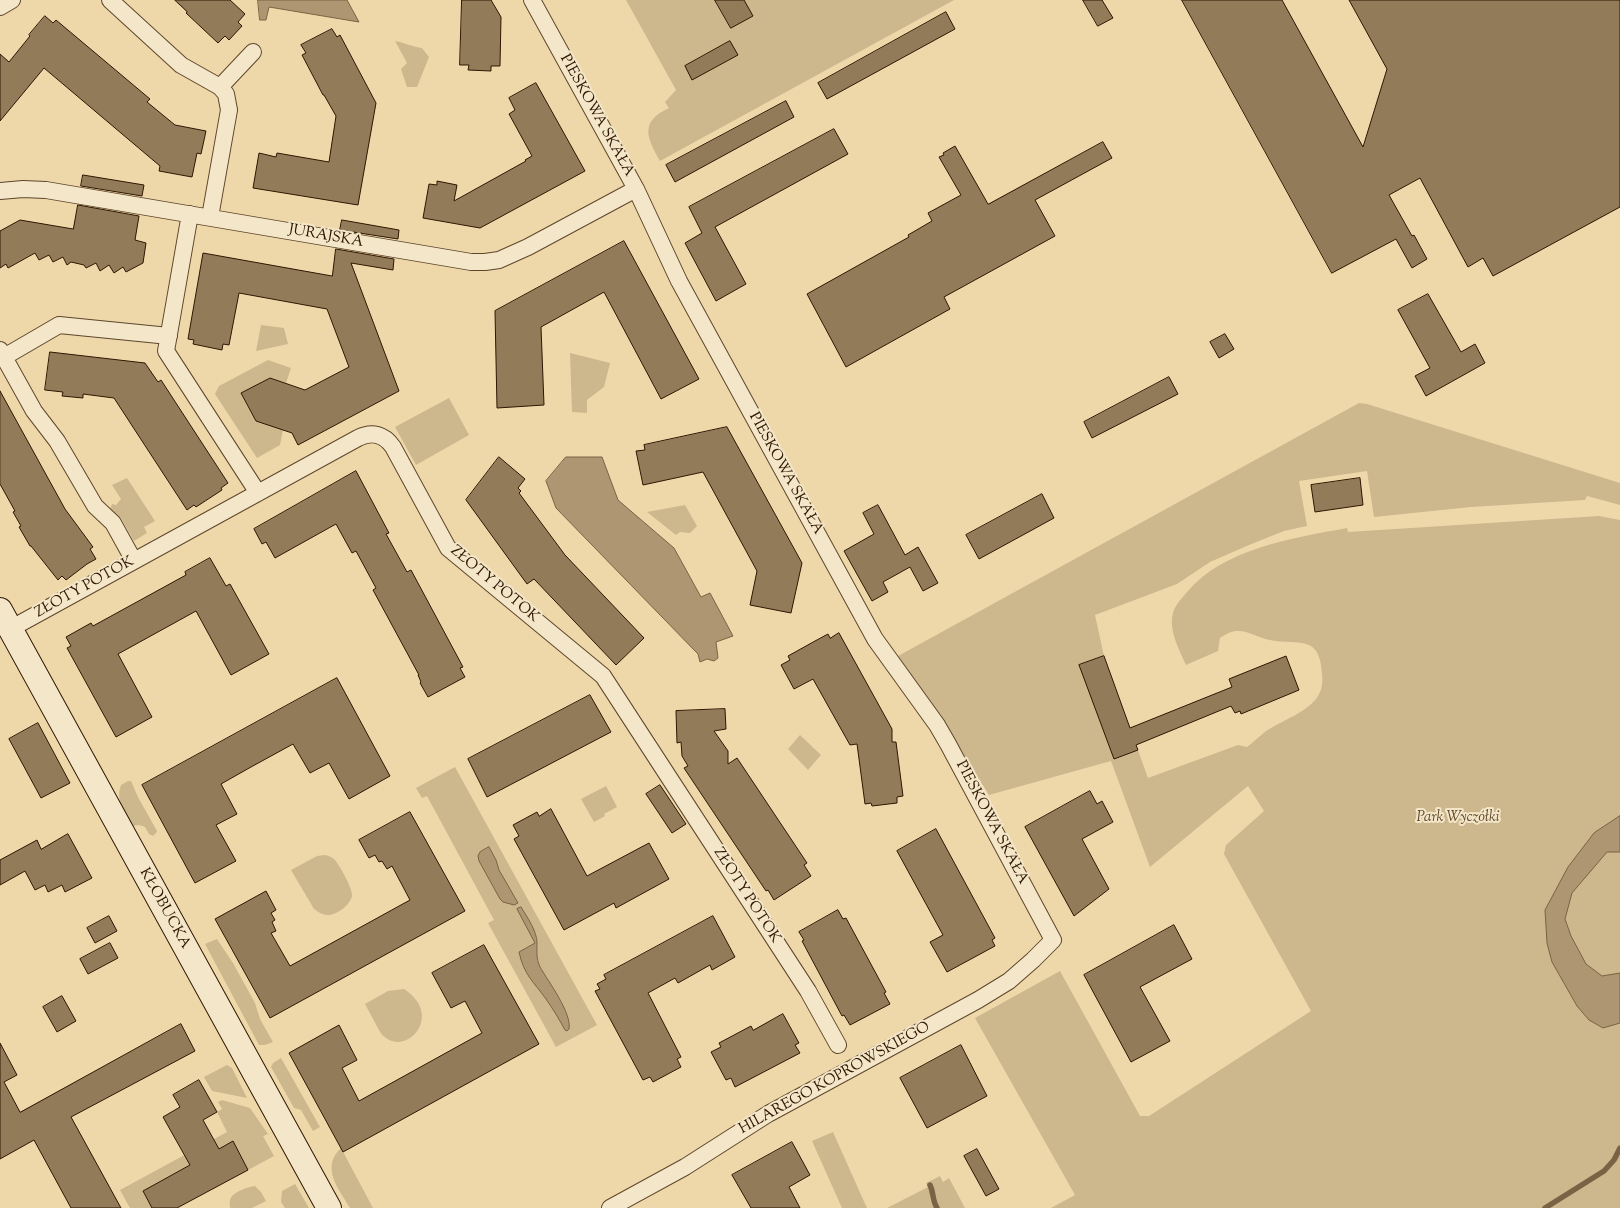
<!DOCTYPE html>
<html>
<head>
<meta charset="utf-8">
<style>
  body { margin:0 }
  canvas { display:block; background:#eed8aa }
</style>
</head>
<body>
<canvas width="1620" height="1208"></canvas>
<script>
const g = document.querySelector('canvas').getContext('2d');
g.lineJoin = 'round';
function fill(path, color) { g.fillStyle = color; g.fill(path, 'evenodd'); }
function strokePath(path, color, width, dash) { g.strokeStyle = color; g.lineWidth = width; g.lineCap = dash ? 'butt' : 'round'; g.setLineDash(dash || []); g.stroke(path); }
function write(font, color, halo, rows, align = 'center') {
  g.font = font + ' "Sorts Mill Goudy",serif'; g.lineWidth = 4; g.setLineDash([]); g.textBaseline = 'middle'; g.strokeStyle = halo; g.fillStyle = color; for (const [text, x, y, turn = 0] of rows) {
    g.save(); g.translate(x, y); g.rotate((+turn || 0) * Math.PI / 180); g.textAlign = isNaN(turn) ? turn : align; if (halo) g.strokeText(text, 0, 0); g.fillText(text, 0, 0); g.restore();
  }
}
const green = new Path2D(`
  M 626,0 L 954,0 L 660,161 C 647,138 639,122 669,108 L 665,102 L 676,90 Z
  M 395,41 C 405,43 413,47 422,48 L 429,57 L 417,87 L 407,87 L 401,69 L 407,63 Z
  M 261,325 L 284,328 L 288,344 L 256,351 Z
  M 570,353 L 610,363 L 604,387 L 587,400 L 587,413 L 572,412 Z
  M 268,360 L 291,368 L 286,383 L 270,378 L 241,393 L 256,421 L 283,430 L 280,445 L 257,458 L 215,394 L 219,386 Z
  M 449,398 L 469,435 L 416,465 L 395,427 Z
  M 1359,403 L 1367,404 L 1620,483 L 1620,505 L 1587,496 L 1585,500 L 1471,507 L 1374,517 L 1367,471 L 1299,481 L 1307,526 L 1284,531 L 1249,545 L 1210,562 L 1177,584 L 1095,615 L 1104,656 L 1148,778 L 1238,745 L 1247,747 C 1255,741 1262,733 1271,728 C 1286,719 1304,713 1316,699 C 1322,691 1323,683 1322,674 C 1320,633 1298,646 1270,640 C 1250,636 1241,623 1220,638 L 1218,651 L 1186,665 C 1179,649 1167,628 1174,610 C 1177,603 1183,597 1187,592 C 1224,548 1294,538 1347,528 L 1348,532 L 1599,516 L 1620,520 L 1620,1208 L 1051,1208 L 1075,1195 L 975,1018 L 1060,971 L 1140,1116 L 1149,1116 L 1311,1011 L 1224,854 L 1226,845 L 1264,811 L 1248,786 L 1150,867 L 1111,761 L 989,795 L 933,705 L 900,661 L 898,656 Z
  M 127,478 L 155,521 L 144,527 L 147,533 L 134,541 L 121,518 L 110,510 L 112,504 L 116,505 L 121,499 L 112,485 Z
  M 685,505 L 697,526 L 690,533 L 680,532 L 676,535 L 647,512 Z
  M 800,735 L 821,755 L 808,770 L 788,749 Z
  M 455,767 L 597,1025 L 556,1047 L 488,923 L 494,920 L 427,796 L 422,798 L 416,788 Z
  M 128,781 L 131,781 L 138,797 L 157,831 L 156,833 L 153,836 L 149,834 L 145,827 L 139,825 L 133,826 C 125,813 115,801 121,785 Z
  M 606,786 L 617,807 L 604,814 L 605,816 L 594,822 L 581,799 Z
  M 325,855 C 329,856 332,857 335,860 C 340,866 353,889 352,896 C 350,905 337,915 328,915 C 323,915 318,912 314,909 L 291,870 L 317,856 Z
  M 217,939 L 233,963 L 255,1003 L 260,1019 L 273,1042 L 265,1045 L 259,1045 L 205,944 Z
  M 404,989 C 447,1017 402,1062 380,1032 L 365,1004 L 388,991 Z
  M 281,1058 L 320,1127 L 313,1131 L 301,1110 L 294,1108 L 271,1067 L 273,1063 Z
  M 227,1065 L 232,1068 L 247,1098 L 212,1091 L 204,1077 Z
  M 222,1100 L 250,1108 L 268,1134 L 263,1136 L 274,1156 L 248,1170 L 232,1142 L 143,1191 L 152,1208 L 130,1208 L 120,1190 L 227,1132 L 217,1112 L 222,1109 L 218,1102 Z
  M 833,1132 L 866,1206 L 867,1208 L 842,1208 L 812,1141 Z
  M 341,1148 L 373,1208 L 350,1208 C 339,1189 320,1168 341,1148 Z
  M 940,1176 L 943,1182 L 949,1178 L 965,1208 L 887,1208 L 928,1187 L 926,1183 Z
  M 295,1184 L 309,1208 L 285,1208 L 281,1202 L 282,1191 Z
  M 255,1186 L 261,1192 L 266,1201 L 252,1208 L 230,1208 C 230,1205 229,1202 230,1200 C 232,1192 248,1187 255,1186 Z`);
const water = new Path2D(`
  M 258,0 L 347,0 L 359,22 L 269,7 L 266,20 L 260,20 Z
  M 566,457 L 602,457 L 618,500 L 674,548 L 701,597 L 710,593 L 733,636 L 716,642 L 718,658 L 714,661 L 707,659 L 700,662 L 698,654 L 556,508 L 546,481 Z
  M 1620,816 L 1620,852 L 1607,852 L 1572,893 L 1565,919 L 1571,936 L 1586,964 L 1602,976 L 1620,973 L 1620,1023 L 1603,1028 L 1589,1020 L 1577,1006 L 1552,962 L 1547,943 L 1545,910 L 1568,867 L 1594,833 Z
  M 489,847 L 496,860 L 499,870 L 518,903 L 514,905 L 503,902 L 500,899 L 479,861 L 478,856 L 480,852 Z
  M 521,907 C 527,917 537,931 537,943 C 537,952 536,958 540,967 C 548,981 572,1013 569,1029 L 567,1031 L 565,1030 C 559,1019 553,1009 546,999 C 533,981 524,975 519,952 L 535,943 L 517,909 Z`);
const stream = new Path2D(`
  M 930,1185 C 934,1193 932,1200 937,1208
  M 1545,1208 L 1604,1171 L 1614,1160 L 1620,1148`);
const building = new Path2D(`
  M 175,0 L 230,0 L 245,14 L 238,22 L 242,26 L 229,40 L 225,36 L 218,43 L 186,13 L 187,12 Z
  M 462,0 L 491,0 L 501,17 L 500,66 L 491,66 L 491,71 L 468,70 L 469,65 L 460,65 Z
  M 715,0 L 744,0 L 753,16 L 731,28 Z
  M 1083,0 L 1102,0 L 1113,18 L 1098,26 Z
  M 1182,0 L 1282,0 L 1363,147 L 1387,69 L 1349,0 L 1620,0 L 1620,207 L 1493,276 L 1483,258 L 1468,267 L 1420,178 L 1389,195 L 1412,236 L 1414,235 L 1427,259 L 1412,268 L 1396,239 L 1332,273 Z
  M 946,12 L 955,29 L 827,99 L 818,83 Z
  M 45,16 L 53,23 L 56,20 L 150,99 L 147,102 L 175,125 L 206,131 L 201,154 L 197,153 L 192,177 L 159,171 L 160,166 L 44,68 L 0,121 L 0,54 L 9,62 L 30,36 L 29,35 Z
  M 332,29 L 337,37 L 340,35 L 376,103 L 358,205 L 253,188 L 259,153 L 276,157 L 277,153 L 329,162 L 336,116 L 324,95 L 323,95 L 302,55 L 306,53 L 301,45 Z
  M 730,41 L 738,55 L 692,80 L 685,66 Z
  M 536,83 L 585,171 L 480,228 L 423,218 L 429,184 L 437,185 L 437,181 L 457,185 L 454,201 L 526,161 L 525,160 L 532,156 L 509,114 L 515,110 L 509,98 Z
  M 786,101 L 794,117 L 675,182 L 666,165 Z
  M 834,129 L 848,154 L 715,227 L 746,284 L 716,301 L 685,243 L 702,233 L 689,207 Z
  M 1103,142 L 1112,158 L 1035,200 L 1055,236 L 944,297 L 950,309 L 846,367 L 807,294 L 909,237 L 908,235 L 932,221 L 928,213 L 961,195 L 939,157 L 944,155 L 943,153 L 955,146 L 988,204 Z
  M 83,175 L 144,185 L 142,196 L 81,186 Z
  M 78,205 L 139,216 L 135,240 L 146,243 L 143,263 L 126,272 L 123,267 L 114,273 L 109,265 L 100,271 L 96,263 L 86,268 L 84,265 L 71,262 L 67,265 L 63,257 L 53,262 L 49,255 L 39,260 L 35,253 L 8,268 L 6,264 L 0,268 L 0,231 L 20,220 L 73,229 Z
  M 342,220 L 399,230 L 398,239 L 340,230 Z
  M 624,241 L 699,379 L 661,399 L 604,292 L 541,327 L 544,405 L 497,408 L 495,311 Z
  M 336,249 L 394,259 L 393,270 L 351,263 L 399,391 L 298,445 L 292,433 L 256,421 L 241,393 L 270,378 L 305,390 L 349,367 L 327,309 L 239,293 L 229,345 L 223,344 L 222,350 L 193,344 L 194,340 L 188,339 L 203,253 L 332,276 Z
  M 1428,294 L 1461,352 L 1475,344 L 1485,363 L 1426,396 L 1415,376 L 1430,368 L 1398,310 Z
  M 1225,334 L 1234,349 L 1219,358 L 1210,342 Z
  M 50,352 L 145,363 L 158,382 L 161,380 L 228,483 L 221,488 L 222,490 L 196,507 L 194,505 L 187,510 L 114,398 L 83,394 L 83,398 L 62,396 L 63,392 L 45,390 Z
  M 1169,377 L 1178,394 L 1092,438 L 1084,422 Z
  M 0,391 L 65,509 L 93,547 L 90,549 L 96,559 L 87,564 L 66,580 L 62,576 L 58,580 L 31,546 L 30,546 L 19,527 L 21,526 L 13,512 L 15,511 L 0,484 Z
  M 727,427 L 802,563 L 791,613 L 750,605 L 757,571 L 703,472 L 643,485 L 636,451 L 645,450 L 644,445 Z
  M 499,457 L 525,479 L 518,488 L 521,491 L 519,493 L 565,555 L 644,638 L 616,665 L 534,579 L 527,584 L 466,500 Z
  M 356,471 L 389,533 L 386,534 L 407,572 L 411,570 L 463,667 L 460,668 L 465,677 L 428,697 L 420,683 L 421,682 L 418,675 L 419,675 L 373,590 L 376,588 L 356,551 L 352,553 L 336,524 L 275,558 L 266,542 L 262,544 L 254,529 Z
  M 1360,478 L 1363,505 L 1315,512 L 1311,485 Z
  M 1042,494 L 1054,518 L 979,559 L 966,535 Z
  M 878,505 L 905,555 L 918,547 L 938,583 L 923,591 L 910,567 L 883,582 L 888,592 L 872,601 L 844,551 L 874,534 L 863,513 Z
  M 210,558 L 226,586 L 230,584 L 269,654 L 231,675 L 196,611 L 118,654 L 152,717 L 116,737 L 67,648 L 71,646 L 66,637 L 91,623 L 93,626 L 186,575 L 185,572 Z
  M 839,633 L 892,729 L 892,742 L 896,742 L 903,796 L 897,797 L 897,803 L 872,806 L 871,803 L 865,804 L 857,744 L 850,745 L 813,679 L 794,689 L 781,665 L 790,660 L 788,656 L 815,641 L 828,634 L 830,638 Z
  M 1104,656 L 1130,728 L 1232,687 L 1229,679 L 1286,656 L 1299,690 L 1241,714 L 1240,711 L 1235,713 L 1231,706 L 1136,745 L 1138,750 L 1114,759 L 1079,665 Z
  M 337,678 L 390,776 L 349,799 L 329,763 L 310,773 L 293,744 L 251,767 L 221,784 L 237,814 L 216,825 L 236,861 L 195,883 L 142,785 Z
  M 590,695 L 611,732 L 487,797 L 468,759 Z
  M 725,709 L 726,729 L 714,731 L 728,751 L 728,764 L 737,758 L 807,863 L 804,865 L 811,876 L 774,900 L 768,890 L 766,891 L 684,768 L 688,766 L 682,756 L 681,742 L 677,743 L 676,711 Z
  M 38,723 L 70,783 L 41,798 L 9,739 Z
  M 660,785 L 686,824 L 672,833 L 646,794 Z
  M 1090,791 L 1097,804 L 1102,801 L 1113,822 L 1082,839 L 1109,889 L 1074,916 L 1025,827 Z
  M 551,809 L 587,876 L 649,843 L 669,879 L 616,908 L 614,903 L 564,930 L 514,839 L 519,836 L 513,825 L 537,812 L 539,816 Z
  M 410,812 L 465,911 L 270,1018 L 215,919 L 266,891 L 276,910 L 271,913 L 275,920 L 272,922 L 276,931 L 271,933 L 290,966 L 410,900 L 392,866 L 387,869 L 382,861 L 379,862 L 375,855 L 369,858 L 359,840 Z
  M 936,829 L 995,938 L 992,940 L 995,946 L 947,972 L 930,942 L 943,935 L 897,851 Z
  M 68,834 L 92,878 L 65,892 L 62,885 L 48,892 L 45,885 L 35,890 L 25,871 L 0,885 L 0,860 L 37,840 L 41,849 Z
  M 838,910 L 843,919 L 846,918 L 886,992 L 884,993 L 890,1004 L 850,1025 L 844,1015 L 842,1016 L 802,941 L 804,940 L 799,932 Z
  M 109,916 L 117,931 L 95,943 L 87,928 Z
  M 713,916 L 735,957 L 712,970 L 710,965 L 678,983 L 675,978 L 648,993 L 681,1057 L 677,1059 L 681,1067 L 653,1082 L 650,1077 L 643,1080 L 595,991 L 600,989 L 597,984 L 606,979 L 604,975 Z
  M 1174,925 L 1192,959 L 1140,987 L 1170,1041 L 1131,1062 L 1084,975 Z
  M 110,943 L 118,958 L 88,974 L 80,959 Z
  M 484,945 L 539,1044 L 343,1152 L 289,1053 L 339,1025 L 357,1060 L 342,1068 L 359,1101 L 482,1033 L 465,1001 L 451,1008 L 432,973 Z
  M 62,996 L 76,1021 L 57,1032 L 43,1007 Z
  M 783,1014 L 799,1043 L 795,1045 L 800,1053 L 735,1087 L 731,1078 L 726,1080 L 711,1052 L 721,1047 L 719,1043 L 751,1026 L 753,1030 Z
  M 181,1024 L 195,1051 L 71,1117 L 121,1208 L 71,1208 L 34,1140 L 0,1159 L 0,1043 L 17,1075 L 4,1082 L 20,1112 Z
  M 961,1045 L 987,1096 L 927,1128 L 900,1078 Z
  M 199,1080 L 217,1112 L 203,1120 L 219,1149 L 233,1141 L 248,1170 L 177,1208 L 152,1208 L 143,1191 L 190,1165 L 163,1117 L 180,1107 L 173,1095 Z
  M 792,1142 L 810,1175 L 789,1187 L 800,1208 L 751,1208 L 732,1175 Z
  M 977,1149 L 999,1189 L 986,1196 L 964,1156 Z`);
const street = new Path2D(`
  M 110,0 L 181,65 L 220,87 L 226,94 L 229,110 L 210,217
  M 532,0 L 636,189 L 679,281 L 875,639 L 937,725 L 948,744 L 1053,940 L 1033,960 L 1009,981 L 978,1000 L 768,1114 L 685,1167 L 610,1208
  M 0,7 L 12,0
  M 220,87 L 253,52
  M 0,191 L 23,189 L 46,190 L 471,262 L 485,262 L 499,260 L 528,247 L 636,189
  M 190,214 L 166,351 L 258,493
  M 0,350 L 34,411 L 57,441 L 95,506 L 113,523 L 134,561
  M 4,357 L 59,325 L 169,336
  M 10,629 L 358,438 C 372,431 384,434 393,447 L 448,548 L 603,676 L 808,991 L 838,1045`);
const secondary = new Path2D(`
  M 0,610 L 329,1208`);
const streetNames = [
  ["PIESKOWA SKAŁA",596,116,61],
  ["JURAJSKA",326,237,10],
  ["PIESKOWA SKAŁA",785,474,61],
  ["ZŁOTY POTOK",494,585,40],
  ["ZŁOTY POTOK",85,588,-29],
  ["PIESKOWA SKAŁA",991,823,62],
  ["ZŁOTY POTOK",746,896,57],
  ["KŁOBUCKA",164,909,61],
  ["HILAREGO KOPROWSKIEGO",835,1079,-29]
];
const parkNames = [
  ["Park Wyczółki",1458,818]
];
fill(green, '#cdb78d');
fill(water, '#ad9671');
strokePath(water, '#7a6344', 1);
strokePath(stream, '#7a6344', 5.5);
fill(building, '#927b59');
strokePath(building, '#2e1601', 1);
strokePath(street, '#5e462b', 18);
strokePath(secondary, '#2e1601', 26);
strokePath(street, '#f4e6c8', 16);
strokePath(secondary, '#f4e6c8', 24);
write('15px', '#2e1601', '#f4e6c8', streetNames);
write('italic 15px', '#5e462b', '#f4e6c8', parkNames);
</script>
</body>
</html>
